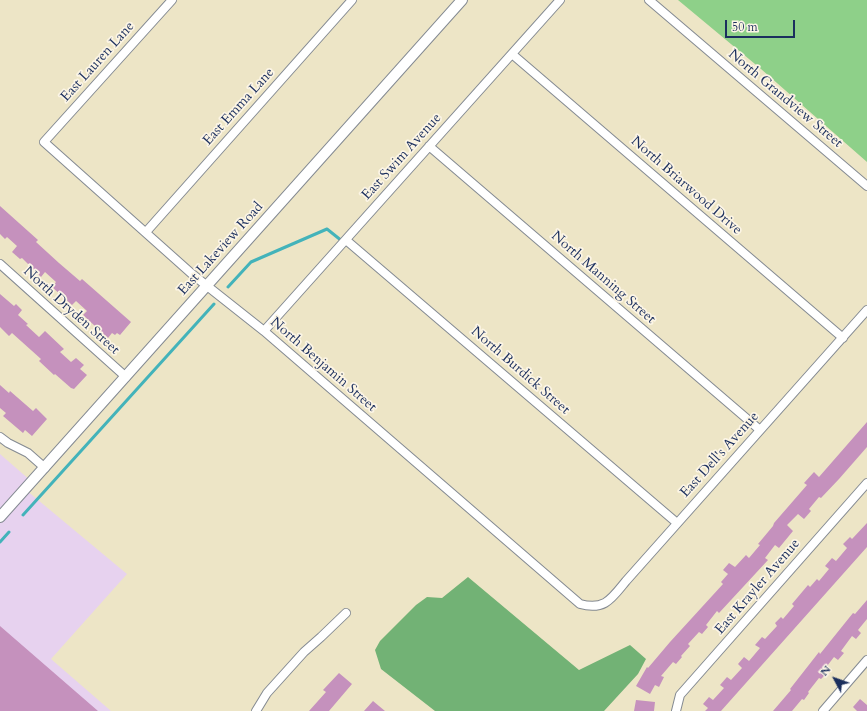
<!DOCTYPE html>
<html>
<head>
<meta charset="utf-8">
<style>
  body { margin:0 }
  #map { position:relative; width:867px; height:711px; overflow:hidden; background:#ede5c6; font-family:Cardo,serif }
  canvas { display:block }
  .north { position:absolute; left:815px; top:659px; width:40px; height:40px; -webkit-text-stroke:3px #fcf5e5; paint-order:stroke; rotate:311deg; font-size:11px; font-weight:700; line-height:16px; text-align:center; color:#1b2f5e }
  .north::after { content:''; display:block; margin:auto; width:14px; height:18px; background:#1b2f5e; clip-path:polygon(50% 0,100% 100%,50% 72%,0 100%) }
  .scale { position:absolute; left:725px; top:20px; width:70px; height:18px; box-sizing:border-box; border:2px solid #1b2f5e; border-top:0; padding-left:5px; font-size:12px; line-height:14px; white-space:nowrap; color:#1b2f5e; -webkit-text-stroke:3px #fcf5e5; paint-order:stroke }
</style>
</head>
<body>
<div id="map">
<canvas width="867" height="711"></canvas>
<div class="north">N</div>
<div class="scale">50 m</div>
</div>
<script>
const g = document.querySelector('canvas').getContext('2d');
g.lineJoin = 'round';
function fill(path, color) { g.fillStyle = color; g.fill(path, 'evenodd'); }
function strokePath(path, color, width, dash) { g.strokeStyle = color; g.lineWidth = width; g.lineCap = dash ? 'butt' : 'round'; g.setLineDash(dash || []); g.stroke(path); }
function write(font, color, halo, rows, align = 'center') {
  g.font = font + ' Cardo,serif'; g.lineWidth = 3.5; g.setLineDash([]); g.textBaseline = 'middle'; g.strokeStyle = halo; g.fillStyle = color; for (const [text, x, y, turn = 0] of rows) {
    g.save(); g.translate(x, y); g.rotate((+turn || 0) * Math.PI / 180); g.textAlign = isNaN(turn) ? turn : align; if (halo) g.strokeText(text, 0, 0); g.fillText(text, 0, 0); g.restore();
  }
}
const built = new Path2D(`
  M 0,454 L 31,481 L 0,513 Z
  M 26,490 L 127,574 L 51,659 L 111,711 L 0,711 L 0,520 Z`);
const green = new Path2D(`
  M 678,0 L 867,0 L 867,162 L 761,69 Z`);
const forest = new Path2D(`
  M 468,577 L 579,670 L 630,645 L 646,659 L 638,674 L 604,711 L 435,711 L 381,669 L 375,650 L 380,641 L 416,605 L 427,597 L 442,598 Z`);
const stream = new Path2D(`
  M 228,287 L 251,262 L 327,229 L 342,241
  M 23,515 L 214,304
  M 0,542 L 9,532`);
const building = new Path2D(`
  M 0,206 L 38,240 L 36,242 L 59,263 L 80,281 L 82,279 L 131,322 L 120,335 L 117,333 L 115,335 L 112,333 L 108,338 L 83,315 L 87,311 L 76,301 L 72,305 L 52,287 L 56,282 L 45,272 L 41,277 L 22,258 L 20,259 L 12,252 L 17,246 L 7,237 L 5,239 L 0,234 Z
  M 0,294 L 14,306 L 16,304 L 22,310 L 18,315 L 28,324 L 26,325 L 39,337 L 45,331 L 64,349 L 60,352 L 71,362 L 76,358 L 84,365 L 80,369 L 87,375 L 74,389 L 71,388 L 55,374 L 54,375 L 39,361 L 41,359 L 12,333 L 9,336 L 0,327 Z
  M 0,385 L 9,393 L 10,391 L 33,411 L 36,408 L 47,419 L 32,436 L 25,430 L 23,433 L 3,416 L 6,413 L 0,408 Z
  M 867,422 L 867,447 L 839,479 L 821,498 L 819,497 L 809,509 L 811,511 L 804,519 L 798,514 L 787,525 L 793,531 L 779,548 L 775,545 L 765,558 L 768,560 L 719,613 L 717,611 L 706,625 L 708,627 L 702,634 L 699,632 L 688,644 L 690,646 L 681,656 L 682,657 L 676,664 L 673,662 L 661,676 L 664,677 L 659,687 L 655,685 L 650,694 L 636,686 L 647,667 L 648,668 L 670,642 L 723,584 L 721,582 L 728,574 L 723,570 L 729,563 L 735,567 L 746,555 L 749,558 L 760,545 L 758,544 L 773,526 L 774,523 L 807,485 L 804,483 L 814,472 L 819,477 Z
  M 867,523 L 867,547 L 721,711 L 705,711 L 708,708 L 703,704 L 709,697 L 713,700 L 724,688 L 720,685 L 727,677 L 731,680 L 742,668 L 738,664 L 744,657 L 749,661 L 760,648 L 755,645 L 762,637 L 765,639 L 777,626 L 775,623 L 781,617 L 783,619 L 794,606 L 792,604 L 808,585 L 810,587 L 817,579 L 819,581 L 829,569 L 825,566 L 832,558 L 836,561 L 847,548 L 843,544 L 850,537 L 852,539 Z
  M 867,600 L 867,619 L 858,630 L 861,633 L 856,639 L 852,636 L 841,651 L 844,653 L 838,660 L 834,657 L 824,670 L 827,673 L 821,679 L 819,678 L 808,692 L 809,693 L 804,700 L 802,699 L 792,711 L 773,711 L 791,690 L 790,689 L 819,652 L 820,654 L 853,613 L 855,614 Z
  M 0,626 L 98,711 L 0,711 Z
  M 339,673 L 352,684 L 329,711 L 309,711 L 326,692 L 323,690 Z
  M 860,699 L 867,705 L 867,711 L 857,711 L 853,707 Z
  M 636,700 L 655,702 L 654,711 L 634,711 Z
  M 373,701 L 385,711 L 364,711 Z`);
const minor = new Path2D(`
  M 172,0 L 44,142 L 192,274 L 264,331 L 580,604 C 605,611 612,598 626,581 L 867,310
  M 649,0 L 867,186
  M 512,54 L 843,338
  M 429,146 L 760,430
  M 146,232 L 352,0
  M 346,240 L 677,523
  M 0,264 L 126,377
  M 264,331 L 560,0
  M 0,437 L 8,443 L 28,453 L 45,468
  M 256,711 L 267,693 L 304,652 L 321,637 L 346,613
  M 676,711 L 680,695 L 867,483
  M 823,711 L 867,660`);
const tertiary = new Path2D(`
  M 0,517 L 462,0`);
const streetNames = [
  ["East Lauren Lane",98,62,-48],
  ["North Grandview Street",785,99,40],
  ["East Emma Lane",239,107,-48],
  ["East Swim Avenue",402,157,-48],
  ["North Briarwood Drive",686,186,41],
  ["East Lakeview Road",221,249,-48],
  ["North Manning Street",603,278,41],
  ["North Dryden Street",71,311,42],
  ["North Benjamin Street",323,365,41],
  ["North Burdick Street",520,371,41],
  ["East Dell's Avenue",720,455,-48],
  ["East Krayler Avenue",758,587,-49]
];
fill(built, '#e7d2ef');
fill(green, '#8ed089');
fill(forest, '#72b275');
strokePath(stream, '#43b3ba', 3);
fill(building, '#c591bd');
strokePath(minor, '#848a92', 10);
strokePath(tertiary, '#848a92', 12);
strokePath(minor, '#fff', 8);
strokePath(tertiary, '#fff', 10);
write('14px', '#1b2f5e', '#fcf5e5', streetNames);
</script>
</body>
</html>
